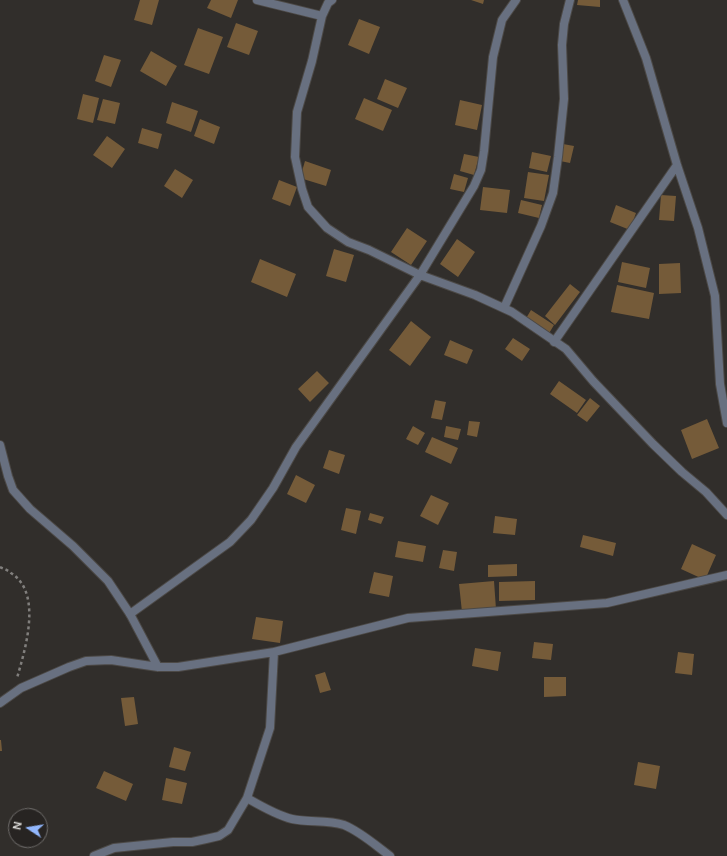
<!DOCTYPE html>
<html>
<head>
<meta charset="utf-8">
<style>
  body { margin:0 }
  #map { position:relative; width:727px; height:856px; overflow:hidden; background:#312e2b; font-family:"DM Sans",sans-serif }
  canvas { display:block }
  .north { position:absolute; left:8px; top:808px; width:40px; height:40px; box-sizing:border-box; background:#272422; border:1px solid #6e6c6a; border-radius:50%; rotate:282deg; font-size:11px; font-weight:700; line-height:16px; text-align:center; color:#d8d7d5 }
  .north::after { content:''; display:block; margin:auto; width:14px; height:18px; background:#92b7fd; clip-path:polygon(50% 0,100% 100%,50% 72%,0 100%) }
</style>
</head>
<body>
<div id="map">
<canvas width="727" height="856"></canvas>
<div class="north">N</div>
</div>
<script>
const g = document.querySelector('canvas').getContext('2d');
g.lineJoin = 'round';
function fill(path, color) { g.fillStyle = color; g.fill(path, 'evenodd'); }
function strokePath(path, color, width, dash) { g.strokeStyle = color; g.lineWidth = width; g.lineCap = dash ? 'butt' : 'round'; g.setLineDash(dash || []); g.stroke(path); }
const building = new Path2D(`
  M 140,0 L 159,0 L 152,25 L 134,20 Z
  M 211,0 L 238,0 L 231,18 L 207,8 Z
  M 471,0 L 484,0 L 483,4 Z
  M 578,0 L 600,0 L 600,7 L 577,5 Z
  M 359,19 L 380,27 L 369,54 L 348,45 Z
  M 236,23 L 258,31 L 249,55 L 227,47 Z
  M 198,28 L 223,37 L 209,74 L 184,65 Z
  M 151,51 L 177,66 L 166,86 L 140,71 Z
  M 104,55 L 121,60 L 111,87 L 95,81 Z
  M 385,79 L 407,88 L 398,108 L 377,99 Z
  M 83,94 L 99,98 L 93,123 L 77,119 Z
  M 364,98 L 392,110 L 383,131 L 355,119 Z
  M 103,99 L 120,103 L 115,124 L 97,120 Z
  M 460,100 L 482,105 L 477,130 L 455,125 Z
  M 172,102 L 198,111 L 191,132 L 166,123 Z
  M 200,119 L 220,127 L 214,144 L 194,136 Z
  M 142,128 L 162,134 L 158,149 L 138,143 Z
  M 107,136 L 125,149 L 112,168 L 93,155 Z
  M 563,144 L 574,146 L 570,163 L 560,161 Z
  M 532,152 L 551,156 L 547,172 L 529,168 Z
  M 464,154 L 479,157 L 474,175 L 460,171 Z
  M 305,161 L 331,170 L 326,186 L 300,178 Z
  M 175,169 L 193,180 L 182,198 L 164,186 Z
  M 528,172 L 549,175 L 544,201 L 524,198 Z
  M 454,174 L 468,178 L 464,192 L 450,189 Z
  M 279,180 L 297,187 L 290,206 L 272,199 Z
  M 483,187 L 510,190 L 507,213 L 480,210 Z
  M 661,195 L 676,196 L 674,221 L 659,220 Z
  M 521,200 L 542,205 L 539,218 L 518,213 Z
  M 616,205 L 636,213 L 630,230 L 610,222 Z
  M 407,228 L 427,241 L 411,265 L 391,252 Z
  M 457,239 L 475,252 L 458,277 L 440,264 Z
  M 334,249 L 354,255 L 346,282 L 326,276 Z
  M 260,259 L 296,274 L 287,297 L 251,282 Z
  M 622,262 L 650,268 L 646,288 L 618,282 Z
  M 680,263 L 681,293 L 659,294 L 659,264 Z
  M 570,284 L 580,292 L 555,325 L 545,316 Z
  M 617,285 L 654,293 L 649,319 L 611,312 Z
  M 531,310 L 554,325 L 548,335 L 525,320 Z
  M 411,321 L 431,337 L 410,366 L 389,350 Z
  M 513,338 L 530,349 L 522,361 L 505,349 Z
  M 450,340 L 473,350 L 467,364 L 444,355 Z
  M 317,371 L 329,383 L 310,402 L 298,389 Z
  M 559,381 L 586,400 L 577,413 L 550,394 Z
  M 590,398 L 600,406 L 587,422 L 577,415 Z
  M 435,400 L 446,402 L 442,420 L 431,418 Z
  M 707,419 L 719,448 L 692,459 L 681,430 Z
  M 469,421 L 480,422 L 477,437 L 467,435 Z
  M 413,426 L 425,433 L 418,445 L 406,439 Z
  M 446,426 L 461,429 L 458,440 L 444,437 Z
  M 432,437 L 458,448 L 451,464 L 425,452 Z
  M 329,450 L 345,455 L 339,474 L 323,468 Z
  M 296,475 L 315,485 L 306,503 L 287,494 Z
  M 431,495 L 449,503 L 438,525 L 420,516 Z
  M 346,508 L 361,511 L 356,534 L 341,530 Z
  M 370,513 L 384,517 L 381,524 L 368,520 Z
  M 495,516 L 517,519 L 515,535 L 493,533 Z
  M 583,535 L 616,543 L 613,556 L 580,547 Z
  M 398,541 L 426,546 L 423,562 L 395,557 Z
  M 692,544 L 716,555 L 705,580 L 681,569 Z
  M 443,550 L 457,552 L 454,571 L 439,568 Z
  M 517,564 L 517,576 L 488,577 L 488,565 Z
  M 374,572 L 393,576 L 389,597 L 369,593 Z
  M 494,581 L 496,609 L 462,612 L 459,584 Z
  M 535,581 L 535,600 L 499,601 L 499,582 Z
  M 256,617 L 283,621 L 280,643 L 252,639 Z
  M 534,642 L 553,644 L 551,660 L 532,658 Z
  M 475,648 L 501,652 L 498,671 L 472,666 Z
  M 678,652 L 694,654 L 692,675 L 675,673 Z
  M 325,672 L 331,690 L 320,693 L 315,675 Z
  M 544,677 L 566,677 L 566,696 L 544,697 Z
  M 134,697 L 138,724 L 125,726 L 121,698 Z
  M 0,740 L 1,740 L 2,751 L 0,751 Z
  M 174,747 L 191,752 L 185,771 L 169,767 Z
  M 638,762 L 660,766 L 656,789 L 634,785 Z
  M 104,771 L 133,784 L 126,801 L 96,788 Z
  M 166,778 L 187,783 L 182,804 L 162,800 Z`);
const path = new Path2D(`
  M 0,567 C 4,569 8,570 11,573 C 43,593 25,650 17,678`);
const service = new Path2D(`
  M 0,445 L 8,476 L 13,490 L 30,509 L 73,546 L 108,581 L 130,614`);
const minor = new Path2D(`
  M 257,0 L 322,16
  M 332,0 L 328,3 L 322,16 L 312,61 L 297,112 L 295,157 L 302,189 L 308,207 L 327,228 L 348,242 L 369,250 L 420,275 L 475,295 L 512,312 L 566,349 L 593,381 L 653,444 L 682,472 L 706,492 L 727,515
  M 623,0 L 646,58 L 677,165 L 698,228 L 715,296 L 720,384 L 727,423
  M 504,308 L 541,226 L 553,193 L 558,157 L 564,99 L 562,45 L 564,24 L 570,0
  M 554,342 L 677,165
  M 158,667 L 130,614 L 230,542 L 251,520 L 273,488 L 296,447 L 420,275 L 474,186 L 481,170 L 484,151 L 493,57 L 502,20 L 516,0
  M 0,703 L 21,688 L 69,667 L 86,661 L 111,660 L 158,667 L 178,667 L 274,652
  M 247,798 C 261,806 276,815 292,819 C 309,823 327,819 344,825 C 361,832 375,845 390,856
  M 94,856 L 114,848 L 173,842 L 192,842 L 206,839 L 219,836 L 228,830 L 247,798 L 270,728 L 274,652 L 408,618 L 607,603 L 727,575`);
fill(building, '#755b39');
strokePath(service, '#4c4946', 10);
strokePath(minor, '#4c4946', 10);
strokePath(path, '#817f7d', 2.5, [3, 3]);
strokePath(service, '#687080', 8);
strokePath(minor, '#687080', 8);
</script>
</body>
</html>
